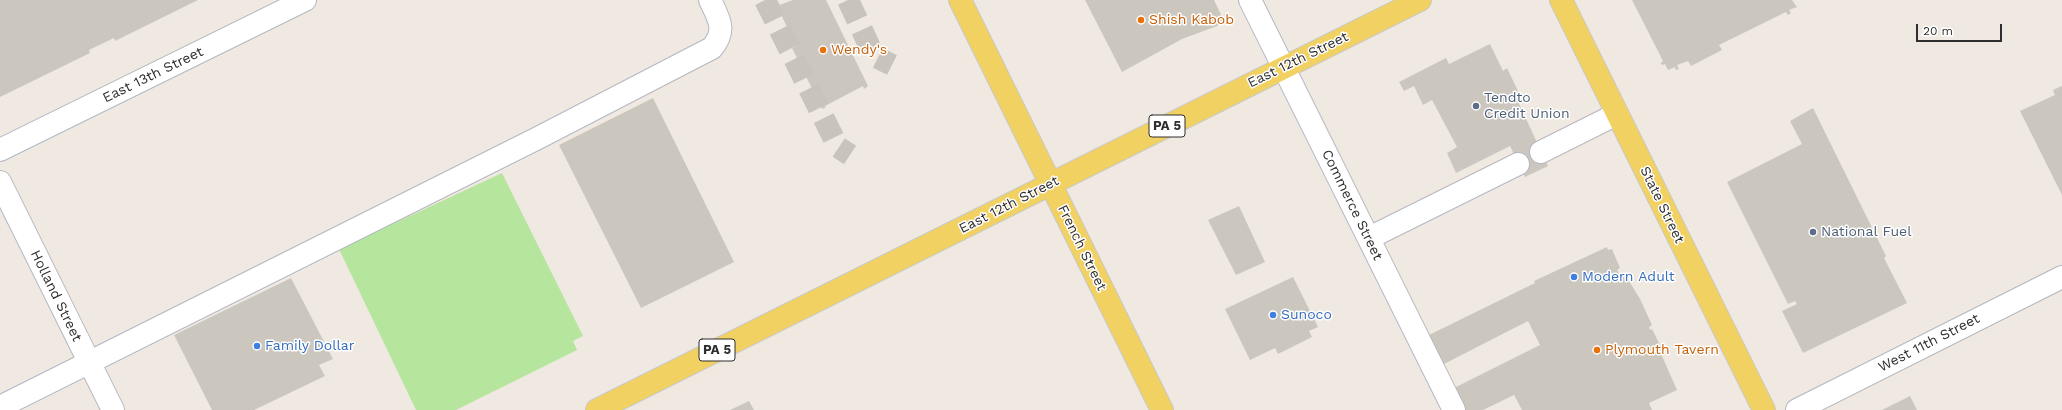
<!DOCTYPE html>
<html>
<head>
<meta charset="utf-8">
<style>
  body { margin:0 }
  #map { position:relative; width:2062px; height:410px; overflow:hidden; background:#efe9e1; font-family:"Work Sans",sans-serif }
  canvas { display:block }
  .scale { position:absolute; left:1916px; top:24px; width:86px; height:18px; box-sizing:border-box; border:2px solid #2e2e2e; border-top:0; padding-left:5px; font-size:12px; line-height:14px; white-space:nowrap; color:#2e2e2e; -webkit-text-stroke:3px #fff; paint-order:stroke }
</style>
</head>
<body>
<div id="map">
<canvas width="2062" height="410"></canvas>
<div class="scale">20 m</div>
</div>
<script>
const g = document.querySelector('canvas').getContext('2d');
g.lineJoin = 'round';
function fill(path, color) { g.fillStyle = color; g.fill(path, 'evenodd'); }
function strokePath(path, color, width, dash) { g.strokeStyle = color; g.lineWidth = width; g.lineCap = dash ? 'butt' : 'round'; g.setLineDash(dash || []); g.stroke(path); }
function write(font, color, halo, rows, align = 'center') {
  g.font = font + ' "Work Sans",sans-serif'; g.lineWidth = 3; g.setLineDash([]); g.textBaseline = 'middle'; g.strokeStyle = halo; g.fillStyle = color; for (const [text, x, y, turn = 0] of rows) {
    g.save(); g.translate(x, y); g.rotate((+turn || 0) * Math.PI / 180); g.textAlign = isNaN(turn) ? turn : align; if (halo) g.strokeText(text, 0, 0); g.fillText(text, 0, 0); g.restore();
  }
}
const green = new Path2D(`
  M 502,173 L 583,336 L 573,341 L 577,350 L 456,410 L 416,410 L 339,249 Z`);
const building = new Path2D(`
  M 0,0 L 198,0 L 115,41 L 114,38 L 89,50 L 90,53 L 0,97 Z
  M 793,0 L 826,0 L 868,86 L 864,89 L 863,86 L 825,106 L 826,107 L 822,109 L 792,48 L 796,46 L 777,6 Z
  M 1085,0 L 1214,0 L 1225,23 L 1182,39 L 1122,72 Z
  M 1632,0 L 1792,0 L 1797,7 L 1789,10 L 1791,13 L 1788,15 L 1786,12 L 1719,45 L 1722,50 L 1691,66 L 1688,61 L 1677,65 L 1679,69 L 1676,70 L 1675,67 L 1668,70 L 1665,64 L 1662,65 L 1661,63 L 1663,61 Z
  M 1490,44 L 1503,71 L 1507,68 L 1518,91 L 1514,93 L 1548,166 L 1525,177 L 1510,146 L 1456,173 L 1447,153 L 1457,147 L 1432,100 L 1423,105 L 1414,86 L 1404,91 L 1399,82 L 1446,58 L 1449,64 Z
  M 2062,86 L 2062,195 L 2020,111 L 2055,95 L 2053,90 Z
  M 653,98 L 734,262 L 641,308 L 559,145 Z
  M 1813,108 L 1886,256 L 1884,258 L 1907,303 L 1803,353 L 1782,311 L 1797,304 L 1795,301 L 1788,304 L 1727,182 L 1802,144 L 1790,121 Z
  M 1239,206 L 1265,262 L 1236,275 L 1208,220 Z
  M 1607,247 L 1608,250 L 1612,249 L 1620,268 L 1617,270 L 1621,277 L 1626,276 L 1640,299 L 1652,325 L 1649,327 L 1650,330 L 1652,329 L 1665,355 L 1662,356 L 1677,390 L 1649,403 L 1652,410 L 1522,410 L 1514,395 L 1483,410 L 1465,410 L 1454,388 L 1540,345 L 1528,321 L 1442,365 L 1429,335 L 1535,283 L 1534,281 Z
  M 1293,277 L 1318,327 L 1309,331 L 1312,337 L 1278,354 L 1275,348 L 1250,360 L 1225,309 Z
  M 291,278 L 333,359 L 319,365 L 325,376 L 254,410 L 212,410 L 174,335 Z
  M 1910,396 L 1917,410 L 1882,410 Z
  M 749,401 L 754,410 L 730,410 Z`);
const minorTunnel = new Path2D(`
  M 765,0 L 838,147 L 850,155
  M 848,0 L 874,56 L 892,65`);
const minor = new Path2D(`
  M 1250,0 L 1454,410
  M 0,150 L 305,0
  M 1541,152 L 1617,114
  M 0,182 L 113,410
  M 1369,238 L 1518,164
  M 0,407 L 536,139 L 712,48 C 727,30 719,19 710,0
  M 1797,410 L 2062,277`);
const major = new Path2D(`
  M 960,0 L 1162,410
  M 1561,0 L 1764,410
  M 597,410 L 1420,0`);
const markers = [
  [1141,20,4,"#e8710a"],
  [823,50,4,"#e8710a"],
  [1476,106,4,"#5c6f8a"],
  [1813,232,4,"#5c6f8a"],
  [1574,277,4,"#3f7fe0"],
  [1273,315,4,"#3f7fe0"],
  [257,346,4,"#3f7fe0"],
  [1597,350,4,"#e8710a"]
];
const shields = [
  [1167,126,36],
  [717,350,36]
];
const shieldNames = [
  ["PA 5",1167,126],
  ["PA 5",717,350]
];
const foodNames = [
  ["Shish Kabob",1149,20],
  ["Wendy's",831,50],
  ["Plymouth Tavern",1605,350]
];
const streetNames = [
  ["East 12th Street",1298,60,-26],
  ["East 13th Street",153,75,-26],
  ["East 12th Street",1009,205,-27],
  ["Commerce Street",1352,205,64],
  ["State Street",1662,205,64],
  ["French Street",1082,248,64],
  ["Holland Street",56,296,64],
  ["West 11th Street",1929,343,-27]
];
const serviceNames = [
  ["Tendto",1484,98],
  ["Credit Union",1484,114],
  ["National Fuel",1821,232]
];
const shopNames = [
  ["Modern Adult",1582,277],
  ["Sunoco",1281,315],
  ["Family Dollar",265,346]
];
fill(green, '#b6e59e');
fill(building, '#cbc7bf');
strokePath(minorTunnel, '#c8c4bd', 22, [22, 11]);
strokePath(minor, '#b4b7c1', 24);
strokePath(major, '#c9c9c9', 24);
strokePath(minor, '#fff', 22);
strokePath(major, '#f2d163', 22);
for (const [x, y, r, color] of markers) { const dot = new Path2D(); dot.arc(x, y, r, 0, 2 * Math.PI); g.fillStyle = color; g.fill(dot); strokePath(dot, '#fff', 1.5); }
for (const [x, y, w] of shields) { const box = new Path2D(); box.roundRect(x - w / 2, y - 11, w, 22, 3); g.fillStyle = '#fff'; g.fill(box); strokePath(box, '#2e2e2e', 1); }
write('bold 13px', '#2e2e2e', null, shieldNames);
write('14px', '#c56008', '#fff', foodNames, 'left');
write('14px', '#2e2e2e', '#fff', streetNames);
write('14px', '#4e5e75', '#fff', serviceNames, 'left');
write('14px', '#366cbe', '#fff', shopNames, 'left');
</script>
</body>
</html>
